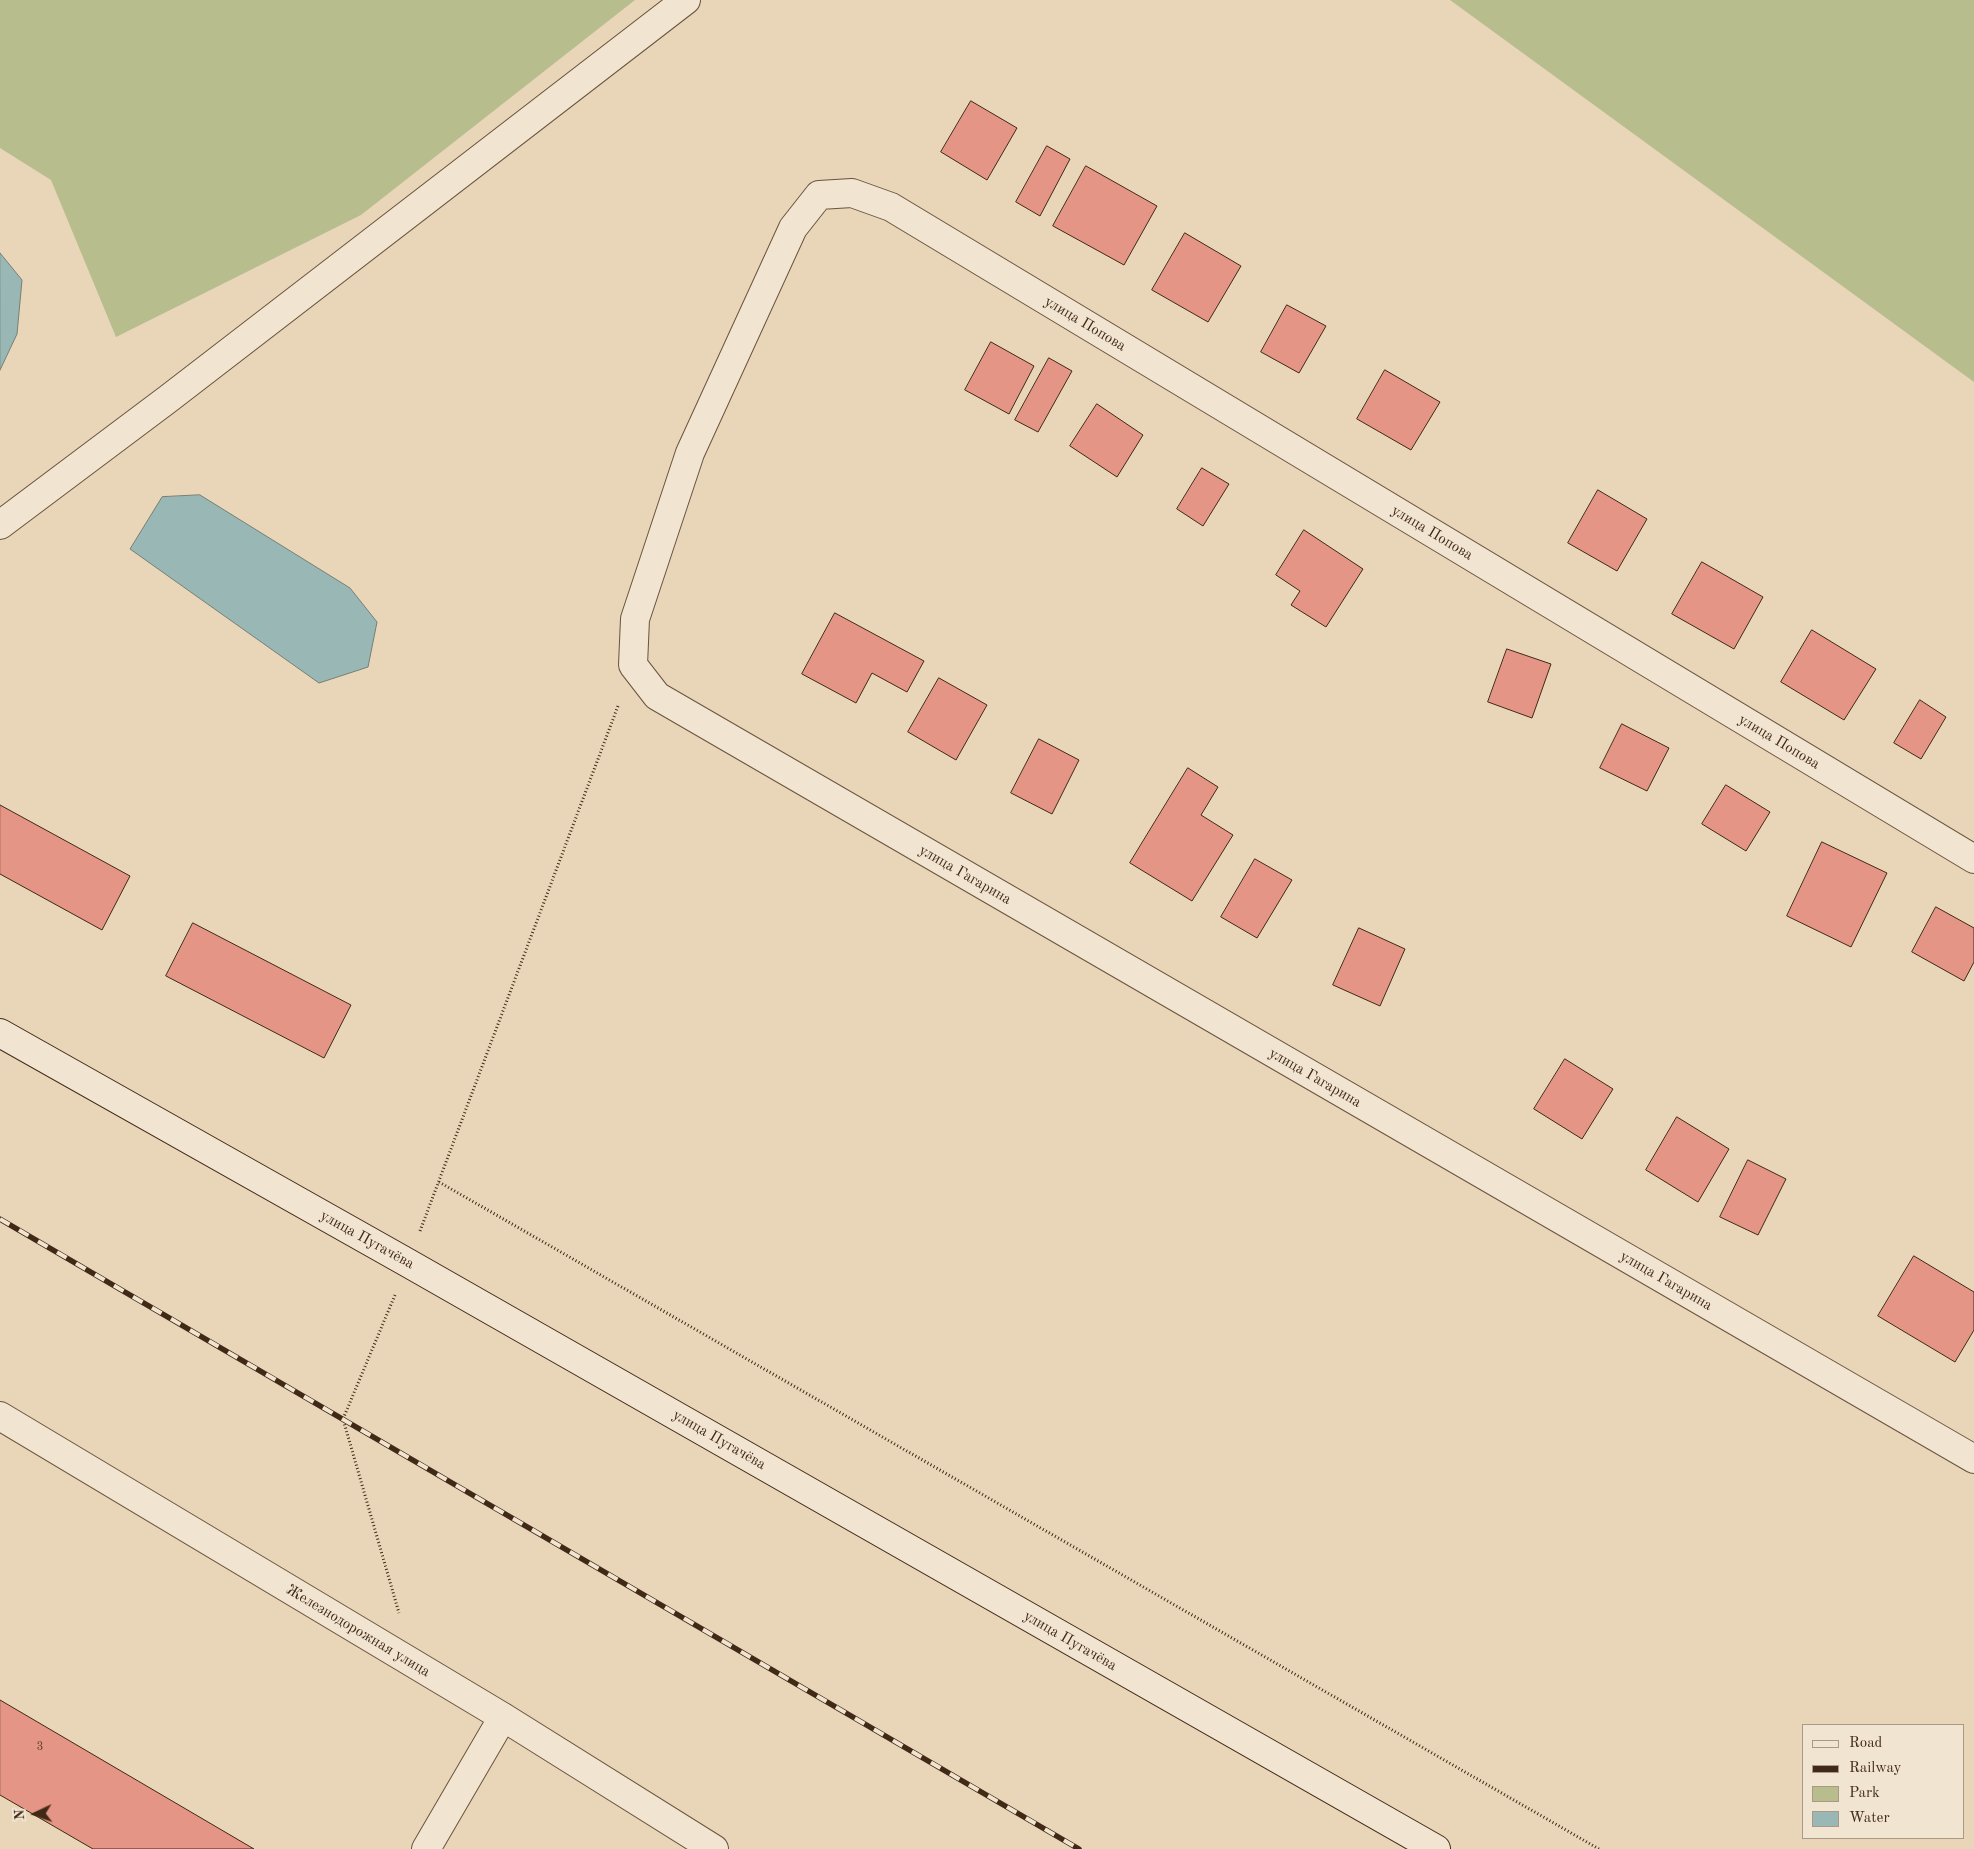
<!DOCTYPE html>
<html>
<head>
<meta charset="utf-8">
<style>
  body { margin:0 }
  #map { position:relative; width:1974px; height:1849px; overflow:hidden; background:#e9d5b8; font-family:"Old Standard TT",serif }
  canvas { display:block }
  .legend { position:absolute; left:1802px; top:1724px; width:162px; height:115px; box-sizing:border-box; background:#f1e4d1; border:1px solid #aa9986; margin:0; padding:6px 9px; list-style:none; font-size:15px; color:#402916 }
  .legend li { display:flex; align-items:center; gap:10px; height:25px }
  .legend b { width:25px; border:1px solid #aa9986 }
  .north { position:absolute; left:10px; top:1789px; width:50px; height:50px; -webkit-text-stroke:4px #f1e4d1; paint-order:stroke; rotate:267deg; font-size:14px; font-weight:700; line-height:20px; text-align:center; color:#402916 }
  .north::after { content:''; display:block; margin:auto; width:18px; height:22px; background:#402916; clip-path:polygon(50% 0,100% 100%,50% 72%,0 100%) }
</style>
</head>
<body>
<div id="map">
<canvas width="1974" height="1849"></canvas>
<ul class="legend">
<li><b style="height:6px;background:#f1e4d1"></b>Road</li>
<li><b style="height:6px;background:#402916"></b>Railway</li>
<li><b style="height:14px;background:#b8bd8e"></b>Park</li>
<li><b style="height:14px;background:#99b8b5"></b>Water</li>
</ul>
<div class="north">N</div>
</div>
<script>
const g = document.querySelector('canvas').getContext('2d');
g.lineJoin = 'round';
function fill(path, color) { g.fillStyle = color; g.fill(path, 'evenodd'); }
function strokePath(path, color, width, dash) { g.strokeStyle = color; g.lineWidth = width; g.lineCap = dash ? 'butt' : 'round'; g.setLineDash(dash || []); g.stroke(path); }
function write(font, color, halo, rows, align = 'center') {
  g.font = font + ' "Old Standard TT",serif'; g.lineWidth = 4; g.setLineDash([]); g.textBaseline = 'middle'; g.strokeStyle = halo; g.fillStyle = color; for (const [text, x, y, turn = 0] of rows) {
    g.save(); g.translate(x, y); g.rotate((+turn || 0) * Math.PI / 180); g.textAlign = isNaN(turn) ? turn : align; if (halo) g.strokeText(text, 0, 0); g.fillText(text, 0, 0); g.restore();
  }
}
const green = new Path2D(`
  M 0,0 L 635,0 L 361,215 L 116,337 L 51,180 L 0,148 Z
  M 1450,0 L 1974,0 L 1974,382 Z`);
const water = new Path2D(`
  M 0,253 L 22,280 L 17,334 L 0,370 Z
  M 200,495 L 350,588 L 377,622 L 368,667 L 319,683 L 130,549 L 162,497 Z`);
const building = new Path2D(`
  M 971,101 L 1017,128 L 987,180 L 941,152 Z
  M 1047,146 L 1070,159 L 1040,216 L 1016,202 Z
  M 1086,166 L 1157,206 L 1124,265 L 1053,226 Z
  M 1185,233 L 1241,266 L 1208,322 L 1152,290 Z
  M 1287,305 L 1326,326 L 1299,373 L 1261,352 Z
  M 991,342 L 1034,366 L 1009,414 L 965,390 Z
  M 1049,358 L 1072,371 L 1038,432 L 1015,420 Z
  M 1385,370 L 1440,402 L 1411,450 L 1357,419 Z
  M 1097,404 L 1143,435 L 1117,477 L 1070,446 Z
  M 1202,468 L 1229,484 L 1203,526 L 1177,509 Z
  M 1598,490 L 1647,519 L 1617,571 L 1568,543 Z
  M 1304,530 L 1363,569 L 1326,627 L 1291,605 L 1300,591 L 1276,575 Z
  M 1702,562 L 1763,597 L 1734,649 L 1672,614 Z
  M 835,613 L 924,661 L 907,692 L 872,673 L 856,703 L 802,674 Z
  M 1812,630 L 1876,669 L 1844,720 L 1781,682 Z
  M 1507,649 L 1551,664 L 1532,718 L 1488,702 Z
  M 939,678 L 987,705 L 956,760 L 908,732 Z
  M 1920,700 L 1946,717 L 1921,759 L 1894,743 Z
  M 1622,724 L 1669,748 L 1647,791 L 1600,768 Z
  M 1039,739 L 1079,760 L 1052,814 L 1011,793 Z
  M 1188,768 L 1218,787 L 1201,815 L 1233,835 L 1192,901 L 1130,863 Z
  M 1726,785 L 1770,812 L 1746,851 L 1702,824 Z
  M 0,805 L 130,876 L 102,930 L 0,874 Z
  M 1822,842 L 1887,873 L 1851,947 L 1787,916 Z
  M 1255,859 L 1292,880 L 1257,938 L 1221,917 Z
  M 1936,907 L 1974,928 L 1974,962 L 1964,981 L 1912,952 Z
  M 193,923 L 351,1005 L 324,1058 L 166,976 Z
  M 1359,928 L 1405,949 L 1380,1006 L 1333,985 Z
  M 1565,1059 L 1613,1089 L 1582,1139 L 1534,1109 Z
  M 1677,1117 L 1729,1149 L 1698,1202 L 1646,1170 Z
  M 1748,1160 L 1786,1179 L 1758,1235 L 1720,1217 Z
  M 1914,1256 L 1974,1292 L 1974,1330 L 1955,1362 L 1878,1316 Z
  M 0,1700 L 254,1849 L 93,1849 L 0,1795 Z`);
const path = new Path2D(`
  M 439,1182 L 1599,1849
  M 420,1231 L 618,706
  M 395,1295 L 343,1419 L 399,1613`);
const street = new Path2D(`
  M 0,525 L 168,399 L 686,0
  M 1974,859 L 891,207 L 852,193 L 819,195 L 793,228 L 690,453 L 635,619 L 633,665 L 657,696 L 1974,1459
  M 0,1416 L 503,1717 L 714,1849
  M 426,1849 L 503,1717`);
const secondary = new Path2D(`
  M 0,1033 L 408,1263 L 1436,1849`);
const rail = new Path2D(`
  M 0,1219 L 1079,1849`);
const numberNames = [
  ["3",40,1747]
];
const streetNames = [
  ["улица Попова",1085,324,31],
  ["улица Попова",1432,533,31],
  ["улица Попова",1779,742,31],
  ["улица Гагарина",965,875,30],
  ["улица Гагарина",1315,1078,30],
  ["улица Пугачёва",367,1240,29],
  ["улица Гагарина",1666,1281,30],
  ["улица Пугачёва",719,1440,30],
  ["Железнодорожная улица",358,1631,31],
  ["улица Пугачёва",1070,1641,30]
];
fill(green, '#b8bd8e');
fill(water, '#99b8b5');
strokePath(water, '#757f75', 1);
fill(building, '#e49585');
strokePath(building, '#402916', 1);
strokePath(street, '#6a543e', 30);
strokePath(secondary, '#402916', 30);
strokePath(path, '#402916', 3, [1, 2.5]);
strokePath(street, '#f1e4d1', 28);
strokePath(secondary, '#f1e4d1', 28);
strokePath(rail, '#402916', 5.5);
strokePath(rail, '#f1e4d1', 4, [11]);
write('12px', '#694432', null, numberNames);
write('15px', '#402916', '#f1e4d1', streetNames);
</script>
</body>
</html>
